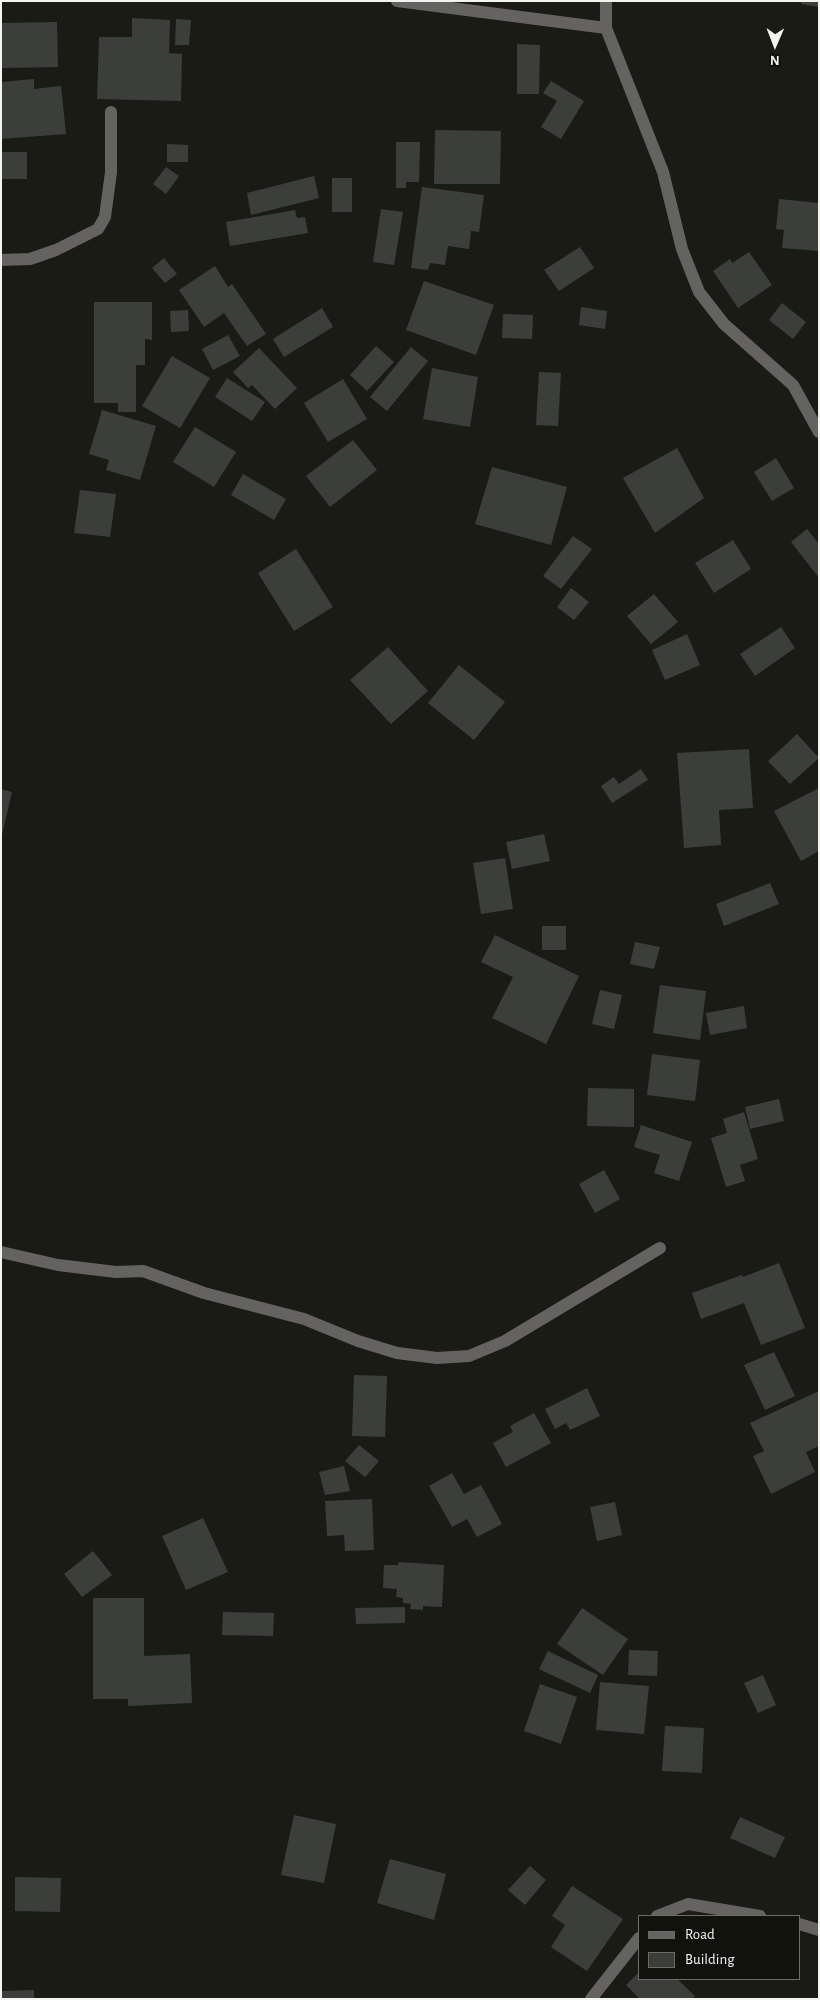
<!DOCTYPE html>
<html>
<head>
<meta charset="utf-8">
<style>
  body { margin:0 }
  #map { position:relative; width:820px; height:2000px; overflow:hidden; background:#1b1b15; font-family:"Alegreya Sans",sans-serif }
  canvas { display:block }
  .frame { position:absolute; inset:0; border:2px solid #f4f4ef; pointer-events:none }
  .legend { position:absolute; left:638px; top:1915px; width:162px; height:65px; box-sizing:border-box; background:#12120c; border:1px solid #6c6c67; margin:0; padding:6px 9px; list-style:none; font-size:15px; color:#f4f4ef }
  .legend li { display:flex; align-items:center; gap:10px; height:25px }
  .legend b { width:25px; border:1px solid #6c6c67 }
  .north { position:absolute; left:750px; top:20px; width:50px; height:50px; -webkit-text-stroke:4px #12120c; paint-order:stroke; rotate:181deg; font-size:14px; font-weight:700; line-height:20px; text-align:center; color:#f4f4ef }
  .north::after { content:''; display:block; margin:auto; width:18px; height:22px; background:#f4f4ef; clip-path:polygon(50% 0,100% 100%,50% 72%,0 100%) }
</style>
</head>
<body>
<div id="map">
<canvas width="820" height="2000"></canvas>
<div class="frame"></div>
<ul class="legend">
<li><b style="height:6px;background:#646360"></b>Road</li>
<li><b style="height:14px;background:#3c3f39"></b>Building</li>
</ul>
<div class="north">N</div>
</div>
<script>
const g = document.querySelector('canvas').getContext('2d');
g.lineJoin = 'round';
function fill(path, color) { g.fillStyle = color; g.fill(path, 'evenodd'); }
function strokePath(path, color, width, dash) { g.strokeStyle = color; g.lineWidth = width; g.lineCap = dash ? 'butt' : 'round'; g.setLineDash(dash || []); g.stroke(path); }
const building = new Path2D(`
  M 801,1 L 819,1 L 819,7 L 801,4 Z
  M 132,18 L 170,20 L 169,53 L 182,54 L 181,101 L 97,99 L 99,37 L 132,37 Z
  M 176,19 L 191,20 L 189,45 L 175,45 Z
  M 57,22 L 58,67 L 1,68 L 1,23 Z
  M 517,44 L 540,45 L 539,94 L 517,94 Z
  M 34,79 L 34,89 L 61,86 L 66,134 L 1,139 L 1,82 Z
  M 551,81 L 584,101 L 561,139 L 541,127 L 557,101 L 543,93 Z
  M 435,130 L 501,131 L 500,184 L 434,184 Z
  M 396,142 L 420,142 L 419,182 L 406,182 L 406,188 L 396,188 Z
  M 167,144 L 188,145 L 188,162 L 167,162 Z
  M 1,152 L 27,152 L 27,179 L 1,179 Z
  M 166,167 L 179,176 L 166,194 L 153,184 Z
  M 314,176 L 319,198 L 251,215 L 247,193 Z
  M 332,178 L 352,178 L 352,212 L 332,212 Z
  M 422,187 L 484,195 L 479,232 L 471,231 L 469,249 L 448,246 L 445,265 L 430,263 L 428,270 L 411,268 Z
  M 779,199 L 819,203 L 819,251 L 782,248 L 784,230 L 776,229 Z
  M 381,209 L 403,212 L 394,265 L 373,262 Z
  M 295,210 L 297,218 L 305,217 L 308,233 L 230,246 L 226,222 Z
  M 580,247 L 594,268 L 559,291 L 544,270 Z
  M 749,252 L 772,285 L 738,308 L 713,271 L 730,259 L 732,263 Z
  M 164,258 L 177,274 L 165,283 L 152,268 Z
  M 215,266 L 228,287 L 232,284 L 266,334 L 247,346 L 224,313 L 204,327 L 179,290 Z
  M 424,281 L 494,305 L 476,355 L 406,330 Z
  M 94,302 L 152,302 L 152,340 L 145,339 L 145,365 L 136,365 L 136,412 L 118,412 L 118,403 L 94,403 Z
  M 782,303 L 806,322 L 793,339 L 769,320 Z
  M 581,307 L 607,311 L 605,329 L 579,325 Z
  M 322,308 L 333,327 L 284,357 L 273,339 Z
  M 188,310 L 189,331 L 171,332 L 170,311 Z
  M 503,314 L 533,315 L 532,339 L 502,338 Z
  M 228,335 L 240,356 L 213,370 L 202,349 Z
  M 376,346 L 394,362 L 367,391 L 350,375 Z
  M 411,347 L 428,361 L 387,411 L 370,397 Z
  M 259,348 L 297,388 L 275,409 L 252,385 L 248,388 L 233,372 Z
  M 172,356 L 210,378 L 180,428 L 142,406 Z
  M 432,368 L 478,377 L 470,427 L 423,419 Z
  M 539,372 L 561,373 L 558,426 L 536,425 Z
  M 227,378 L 265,402 L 252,421 L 215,397 Z
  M 343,379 L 367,419 L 328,442 L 304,403 Z
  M 102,410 L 156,426 L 140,480 L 106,470 L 109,460 L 89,454 Z
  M 195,427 L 236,452 L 214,487 L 173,462 Z
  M 353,440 L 377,470 L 330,507 L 306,476 Z
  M 677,448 L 704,498 L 655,533 L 623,478 Z
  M 776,458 L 794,488 L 772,501 L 754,472 Z
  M 492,467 L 567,487 L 551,545 L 475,524 Z
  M 243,474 L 286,499 L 274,520 L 231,495 Z
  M 80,490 L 116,494 L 110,537 L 74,533 Z
  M 807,529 L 819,544 L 819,578 L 791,542 Z
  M 573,536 L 592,549 L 561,589 L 543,576 Z
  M 733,540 L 751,569 L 714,593 L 695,563 Z
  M 296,549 L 333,607 L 294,631 L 258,573 Z
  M 571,588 L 589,602 L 574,620 L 557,607 Z
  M 654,594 L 678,622 L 651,644 L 627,616 Z
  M 781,627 L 795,648 L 755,676 L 740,654 Z
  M 687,634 L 700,665 L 665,680 L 652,650 Z
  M 388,647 L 428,691 L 391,724 L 350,680 Z
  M 459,665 L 505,702 L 474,740 L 428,703 Z
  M 797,734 L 819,758 L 790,784 L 768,761 Z
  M 749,749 L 753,808 L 719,810 L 721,845 L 684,848 L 677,753 Z
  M 641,769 L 648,780 L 612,803 L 601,786 L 614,777 L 619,784 Z
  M 819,788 L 819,851 L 801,861 L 774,811 Z
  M 1,789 L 12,792 L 2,835 L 1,835 Z
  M 544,834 L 550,861 L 512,869 L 506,842 Z
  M 505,858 L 513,909 L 481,914 L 473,863 Z
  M 770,883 L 779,904 L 724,926 L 716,904 Z
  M 542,926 L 566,926 L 566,950 L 542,950 Z
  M 495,935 L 579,976 L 546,1044 L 492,1018 L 513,977 L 481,962 Z
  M 635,942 L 660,947 L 654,969 L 630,964 Z
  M 660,985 L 706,991 L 700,1040 L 653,1033 Z
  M 600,990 L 622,995 L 614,1029 L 592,1024 Z
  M 744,1006 L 747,1028 L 710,1035 L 706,1013 Z
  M 652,1054 L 700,1060 L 695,1101 L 647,1095 Z
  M 588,1088 L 634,1089 L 634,1127 L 587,1126 Z
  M 779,1099 L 784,1121 L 750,1129 L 745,1107 Z
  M 744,1112 L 758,1159 L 740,1165 L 745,1181 L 726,1187 L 711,1138 L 727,1133 L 723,1119 Z
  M 641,1125 L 692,1142 L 679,1181 L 654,1173 L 660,1155 L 634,1147 Z
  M 604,1170 L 620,1199 L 595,1213 L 579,1184 Z
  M 779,1263 L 805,1328 L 761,1345 L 744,1303 L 701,1319 L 692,1293 L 742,1275 L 743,1277 Z
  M 774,1352 L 795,1396 L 765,1410 L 744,1365 Z
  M 354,1375 L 387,1376 L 385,1437 L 352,1436 Z
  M 587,1388 L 600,1416 L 570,1430 L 566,1423 L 555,1429 L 545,1409 Z
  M 819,1391 L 819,1446 L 806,1452 L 815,1472 L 771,1494 L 753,1456 L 764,1451 L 750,1423 Z
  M 534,1413 L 551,1443 L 506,1467 L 493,1443 L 513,1432 L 510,1426 Z
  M 359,1445 L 379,1461 L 365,1477 L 345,1461 Z
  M 344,1466 L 350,1491 L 325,1495 L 319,1472 Z
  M 452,1473 L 464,1494 L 481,1485 L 502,1524 L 477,1537 L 467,1519 L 452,1527 L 429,1486 Z
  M 372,1499 L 374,1550 L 345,1551 L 344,1535 L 327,1536 L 325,1501 Z
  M 615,1502 L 622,1535 L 597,1541 L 590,1507 Z
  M 203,1518 L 228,1572 L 186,1590 L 162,1536 Z
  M 93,1551 L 112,1575 L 82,1597 L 64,1574 Z
  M 399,1562 L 444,1565 L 442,1607 L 423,1606 L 423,1610 L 410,1609 L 411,1604 L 403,1603 L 403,1598 L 396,1597 L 397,1589 L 383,1588 L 384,1565 L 398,1565 Z
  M 93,1598 L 144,1598 L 144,1656 L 190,1654 L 192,1703 L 128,1706 L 128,1699 L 93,1699 Z
  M 405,1607 L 405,1623 L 356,1624 L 355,1608 Z
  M 582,1608 L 628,1639 L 603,1675 L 557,1644 Z
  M 223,1612 L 274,1613 L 273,1636 L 222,1635 Z
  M 629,1650 L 658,1651 L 657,1676 L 628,1675 Z
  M 548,1651 L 598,1675 L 590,1693 L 539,1669 Z
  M 763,1675 L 776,1705 L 758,1713 L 744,1683 Z
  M 600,1682 L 649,1686 L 644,1734 L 596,1730 Z
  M 540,1684 L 577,1697 L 561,1744 L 524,1731 Z
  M 665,1726 L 704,1728 L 702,1773 L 662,1771 Z
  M 294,1815 L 336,1824 L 324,1883 L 281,1875 Z
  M 740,1817 L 785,1837 L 775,1858 L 730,1838 Z
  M 390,1859 L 446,1874 L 434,1920 L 377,1903 Z
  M 530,1866 L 546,1880 L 525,1905 L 508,1890 Z
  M 15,1877 L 61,1878 L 60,1912 L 15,1911 Z
  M 572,1886 L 623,1919 L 587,1971 L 551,1947 L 565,1925 L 552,1916 Z
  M 639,1972 L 639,1979 L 677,1979 L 695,1996 L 692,1999 L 640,1999 L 626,1985 Z
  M 34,1990 L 34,1999 L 1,1999 L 1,1991 Z`);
const minor = new Path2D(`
  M 397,1 L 606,28
  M 606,1 L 606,28 L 663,172 L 682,249 L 699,292 L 724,324 L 793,385 L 819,432
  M 1,260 L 30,259 L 56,250 L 98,229 L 105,217 L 111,172 L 111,112
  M 1,1252 L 58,1265 L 116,1272 L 143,1271 L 204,1293 L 304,1319 L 358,1341 L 397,1353 L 437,1358 L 469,1356 L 505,1341 L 660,1248
  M 657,1916 L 688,1904 L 760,1916
  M 799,1924 L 819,1930
  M 591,1999 L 639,1938`);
fill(building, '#3c3f39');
strokePath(minor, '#646360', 12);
</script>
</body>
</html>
